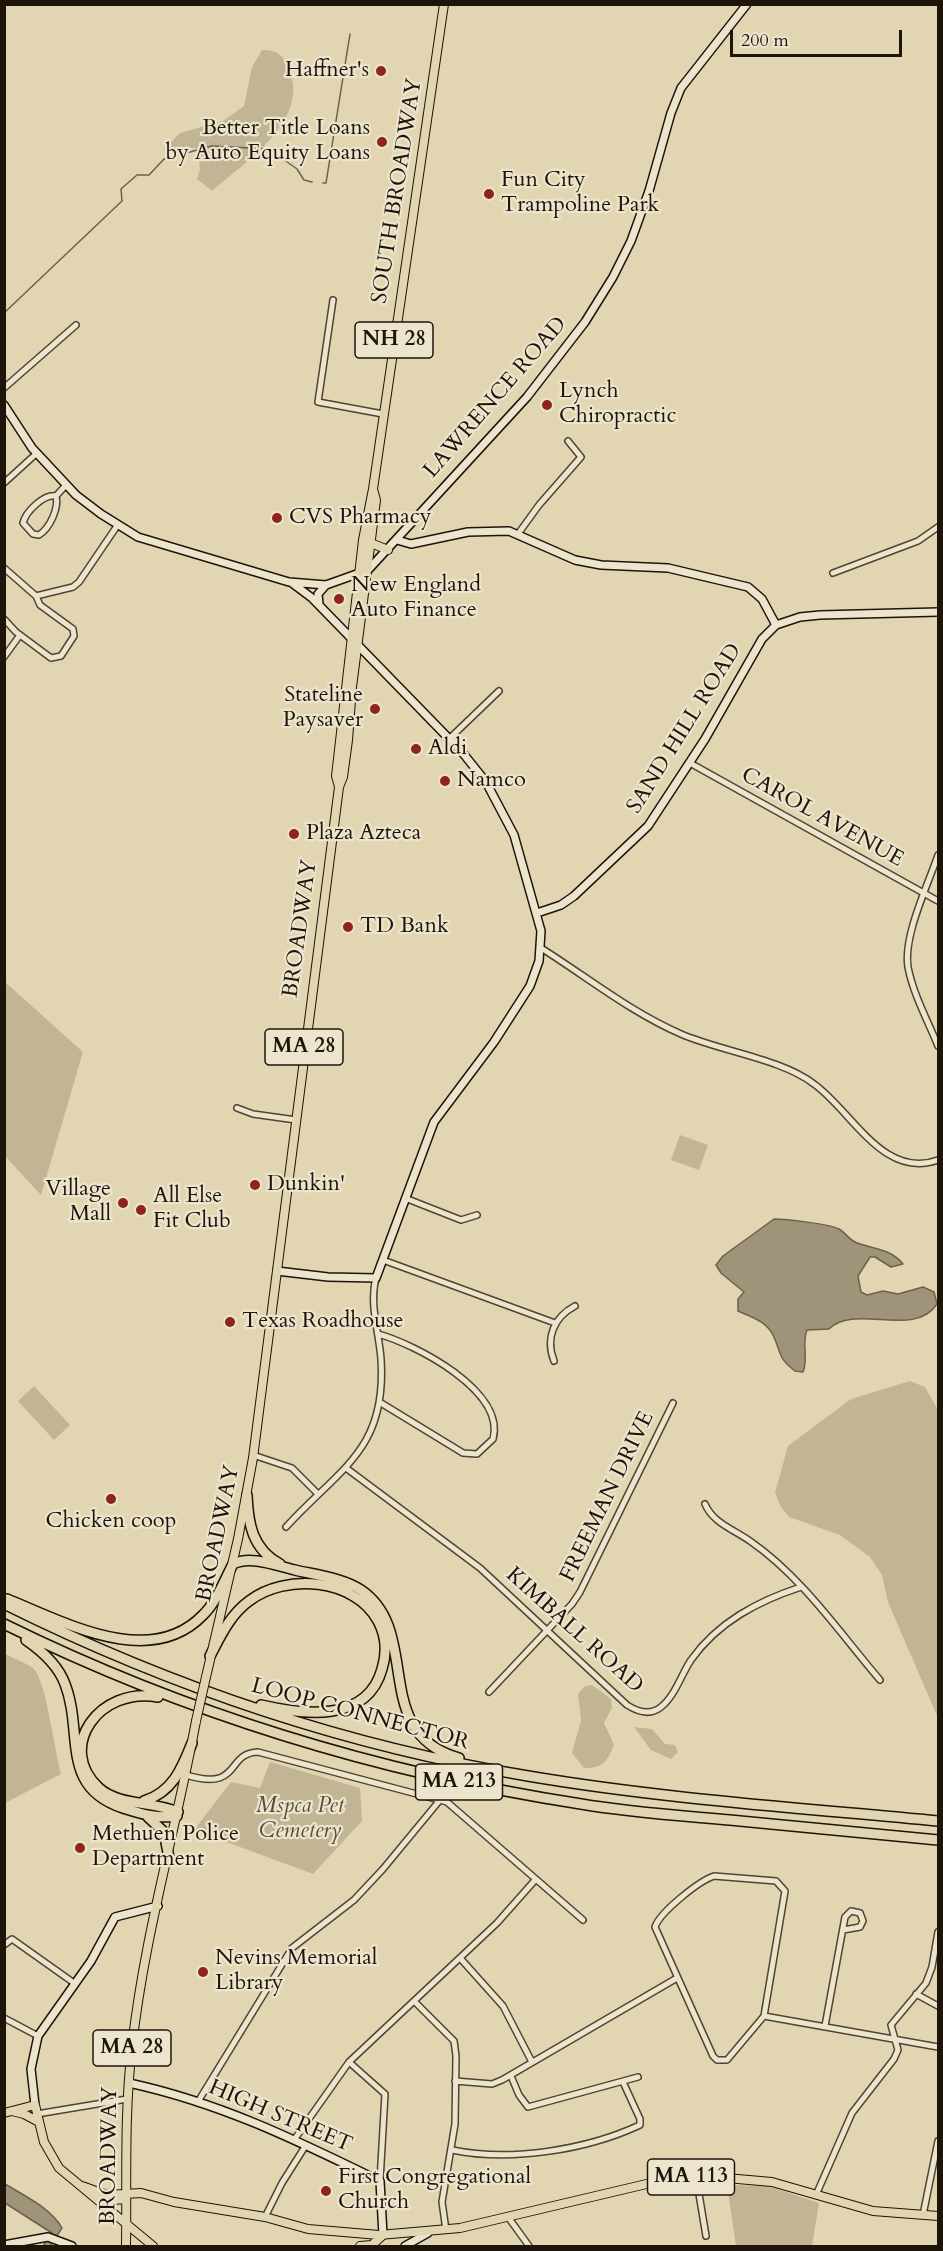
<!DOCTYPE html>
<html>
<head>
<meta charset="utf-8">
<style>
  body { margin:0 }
  #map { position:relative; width:943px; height:2251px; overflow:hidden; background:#e2d6b2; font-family:Cardo,serif }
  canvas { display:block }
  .frame { position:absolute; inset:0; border:6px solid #1d140a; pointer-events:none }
  .scale { position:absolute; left:730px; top:30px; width:172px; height:27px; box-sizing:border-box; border:3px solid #1d140a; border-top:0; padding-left:8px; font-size:18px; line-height:21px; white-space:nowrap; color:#1d140a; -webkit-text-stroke:4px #ece4cd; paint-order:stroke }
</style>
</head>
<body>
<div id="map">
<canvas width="943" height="2251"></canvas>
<div class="frame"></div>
<div class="scale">200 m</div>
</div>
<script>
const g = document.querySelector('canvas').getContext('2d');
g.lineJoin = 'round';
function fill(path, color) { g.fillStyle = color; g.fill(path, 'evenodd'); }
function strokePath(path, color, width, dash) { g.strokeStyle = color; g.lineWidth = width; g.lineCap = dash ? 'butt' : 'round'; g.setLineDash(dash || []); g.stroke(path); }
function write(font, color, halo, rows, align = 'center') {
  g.font = font + ' Cardo,serif'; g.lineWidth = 4.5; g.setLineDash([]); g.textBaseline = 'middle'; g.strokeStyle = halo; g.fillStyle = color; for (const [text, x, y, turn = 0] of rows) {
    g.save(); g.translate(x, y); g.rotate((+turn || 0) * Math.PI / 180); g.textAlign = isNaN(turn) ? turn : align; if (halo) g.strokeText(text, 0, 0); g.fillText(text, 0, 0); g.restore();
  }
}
const green = new Path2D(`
  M 262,50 C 278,50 283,55 289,69 C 311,120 244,163 212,191 L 197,179 L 200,170 L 198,148 L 163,150 L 180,133 L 223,121 L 244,106 L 252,67 Z
  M 5,982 L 83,1052 L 41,1195 L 5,1156 Z
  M 680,1135 L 708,1145 L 699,1170 L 671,1160 Z
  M 910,1381 L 925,1387 L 938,1410 L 938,1718 L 888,1602 L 882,1575 L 870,1557 L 840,1535 L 789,1517 L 781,1507 L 775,1493 L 788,1446 L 851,1399 Z
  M 34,1386 L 70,1425 L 54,1440 L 18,1401 Z
  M 5,1654 C 13,1658 27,1663 34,1669 C 46,1681 55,1752 61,1774 L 5,1803 Z
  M 592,1685 L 611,1699 L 612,1708 L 604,1723 L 614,1745 C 607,1762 603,1768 584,1768 L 572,1753 L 581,1720 L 578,1694 L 585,1686 Z
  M 634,1727 L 652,1729 L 665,1744 L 675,1745 L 678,1752 L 671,1759 L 651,1750 Z
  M 270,1762 L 360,1788 L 362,1821 L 313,1874 L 194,1830 L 231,1782 L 260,1788 Z
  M 727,2185 L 768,2186 L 819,2203 L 812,2246 L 736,2246 Z`);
const water = new Path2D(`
  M 774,1219 C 784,1219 831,1224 839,1229 C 846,1233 849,1240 857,1243 C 874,1249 891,1249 903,1264 L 891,1267 L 875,1257 L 870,1257 L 858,1276 L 861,1292 L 867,1295 L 883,1291 L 898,1294 L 923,1287 L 934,1292 L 937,1304 C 914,1339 855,1303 829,1329 L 807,1330 C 801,1345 809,1357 803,1372 L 795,1371 C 777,1357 782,1354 773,1335 C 766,1321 751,1317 738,1311 L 738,1299 L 744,1292 L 721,1273 L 716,1265 L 723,1256 Z
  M 5,2184 C 23,2195 51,2208 62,2228 L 50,2246 L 43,2246 L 52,2233 L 5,2203 Z`);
const stream = new Path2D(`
  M 323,183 L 326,183 L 350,34
  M 4,313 L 122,201 L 121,189 L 137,175 L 149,175 L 164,159 L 212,146 L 269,149 L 297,169 L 304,180 L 312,182`);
const street = new Path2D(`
  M 333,300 L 318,402 L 383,414
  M 4,388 L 76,325
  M 4,483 L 37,453
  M 56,496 C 59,508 50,528 39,535 L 33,534 L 23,523 C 26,511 44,494 56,496 L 66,485
  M 518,534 L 539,505 L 581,457 L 568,441
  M 4,568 L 36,596
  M 833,573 L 918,541 L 938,527
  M 4,619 L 16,632 L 51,658 L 61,656 L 74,636 L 73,629 L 40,605 L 36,596 L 73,587 L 79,582 L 117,526
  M 4,657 L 20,635
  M 449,739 L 499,691
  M 690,763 L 938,901
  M 938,855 C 928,885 903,936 908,967 C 913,994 928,1021 938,1046
  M 541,948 C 587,977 632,1013 681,1034 C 720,1051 782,1059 814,1084 C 852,1111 883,1180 938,1160
  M 237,1108 L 253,1114 L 296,1120
  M 405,1198 L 461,1220 L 477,1215
  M 383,1260 L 555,1323
  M 378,1334 C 415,1344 506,1391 493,1439 L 477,1454 L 463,1453 L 381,1403
  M 554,1361 C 545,1338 554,1317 575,1306
  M 253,1455 L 292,1468 L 317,1493
  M 346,1468 L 480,1568 L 627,1705 C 638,1712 650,1716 661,1707 C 675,1696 681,1675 691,1660 C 718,1622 758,1601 801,1587
  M 705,1504 C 713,1523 733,1529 750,1541 C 802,1577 839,1632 880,1680
  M 286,1527 C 340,1468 387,1450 381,1359 C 379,1332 369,1304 376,1278
  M 489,1692 L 572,1604 L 580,1592 L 673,1403
  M 186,1775 C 242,1792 225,1753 258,1752 L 447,1802 L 583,1920
  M 714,1876 L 776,1881 L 785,1891 L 764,2016 L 727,2060 L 717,2060 L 713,2056 L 655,1927 C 660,1912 699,1881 714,1876 Z
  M 4,1945 L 12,1939 L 74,1983
  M 460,1958 L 503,2006 L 532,2062
  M 916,1994 L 938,2006
  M 414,2001 L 454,2041 L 456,2056 L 455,2124 L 442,2202 L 446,2230
  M 764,2016 L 938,2047
  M 4,2018 L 38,2036
  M 825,2026 L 845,1917 L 851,1911 L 860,1913 L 863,1921 L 860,1927 L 843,1930
  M 349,2062 L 385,2094 L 380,2181
  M 511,2076 L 519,2095 L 528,2107 L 638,2077
  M 455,2081 L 492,2084 L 502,2080 L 677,1978
  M 199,2100 L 292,1948 L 354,1900 L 383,1869 L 440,1800
  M 37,2114 L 127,2099
  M 294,2140 L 349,2062 L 497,1923 L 536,1879
  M 452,2150 C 511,2162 586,2150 640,2125 L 640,2119 L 623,2082
  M 696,2176 L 706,2236
  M 816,2195 L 852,2113 L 894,2059 L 898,2050 L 891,2025 L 926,1983 L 932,1967 L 938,1932
  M 923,2215 L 938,2141
  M 265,2217 L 282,2183 L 306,2145
  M 508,2217 L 529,2246`);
const secondary = new Path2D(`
  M 4,405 L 32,448 L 76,495 L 101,514 L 138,537 L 289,582 L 326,585 L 368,570 L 527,397 L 585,322 L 613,277 L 631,241 L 649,191 L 671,113 L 681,88 L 747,4
  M 397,540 L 411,544 L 468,532 L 509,531 L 575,560 L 601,565 L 668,568 L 748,587 L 762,599 L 776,625
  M 319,604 L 318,594 L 326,585
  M 537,913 L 561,905 L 574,896 L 648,826 L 705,739 L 762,639 L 776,625 L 800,617 L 820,615 L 938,612
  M 277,1271 L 328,1277 L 376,1278 L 434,1122 L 494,1042 L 530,986 L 539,961 L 541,931 L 514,835 L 486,782 L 462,752 L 312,598 L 292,583
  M 129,2083 C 221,2103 296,2140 380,2181 L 383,2235
  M 35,2105 L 31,2069 L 38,2036 L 91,1961 L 115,1917 L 158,1906
  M 4,2245 L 48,2237 L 72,2246
  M 405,2246 L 428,2233`);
const primary = new Path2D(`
  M 371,543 L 388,550
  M 339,787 L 336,776 L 363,540 L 373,489 L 444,4
  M 206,1677 L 238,1539 L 253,1458 L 339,787 L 343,777 L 348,740 L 352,687 L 376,500 L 373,489
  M 12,2111 L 24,2114 L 39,2122
  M 4,2113 L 35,2105 L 44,2142 L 59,2168 L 153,2246
  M 82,2186 L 107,2195 L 141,2193 L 174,2202 L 265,2217 L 308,2229 L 379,2235 L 460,2228 L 655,2182 L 703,2176 L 772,2182 L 873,2211 L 938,2216
  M 101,2201 L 125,2199
  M 126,2246 C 127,2179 124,2114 132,2047 C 144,1937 176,1829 196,1721
  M 360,2246 L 372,2245 L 383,2235`);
const highway = new Path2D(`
  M 247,1495 C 248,1523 252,1549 280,1564
  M 7,1599 C 64,1622 150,1670 203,1615 C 217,1601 224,1581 233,1564 C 251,1555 277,1566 295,1570 C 316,1575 343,1578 361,1590 C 423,1632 369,1733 459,1758
  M 4,1604 C 169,1686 346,1746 528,1776 C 664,1799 802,1808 938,1821
  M 4,1624 C 187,1714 380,1773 581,1804 C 634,1813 687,1816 740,1821 C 806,1827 872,1834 938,1840
  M 26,1640 C 42,1651 58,1665 65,1684 C 84,1733 59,1787 123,1808 C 142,1814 157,1819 177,1816
  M 210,1656 C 221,1635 230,1615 249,1601 C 285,1573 355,1578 378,1621 C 386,1636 387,1653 382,1669 C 367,1723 304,1715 261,1705
  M 158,1697 C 100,1686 55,1747 99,1788 C 119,1806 153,1801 178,1812
  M 144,1801 C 173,1792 182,1768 192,1743
  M 148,1817 L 164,1832 L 169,1858`);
const primaryBridge = new Path2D(`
  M 196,1721 L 206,1677`);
const markers = [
  [381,71,6,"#8f2418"],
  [382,142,6,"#8f2418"],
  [489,194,6,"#8f2418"],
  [547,405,6,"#8f2418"],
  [277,518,6,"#8f2418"],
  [339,599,6,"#8f2418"],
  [375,709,6,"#8f2418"],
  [416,749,6,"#8f2418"],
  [445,781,6,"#8f2418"],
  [294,834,6,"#8f2418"],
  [348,927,6,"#8f2418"],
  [255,1185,6,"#8f2418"],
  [123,1203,6,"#8f2418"],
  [141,1210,6,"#8f2418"],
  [230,1322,6,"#8f2418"],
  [111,1499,6,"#8f2418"],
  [80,1848,6,"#8f2418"],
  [203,1972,6,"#8f2418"],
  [326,2191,6,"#8f2418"]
];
const shields = [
  [394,340,78],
  [304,1047,78],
  [459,1782,87],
  [132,2048,78],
  [691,2177,87]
];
const shieldNames = [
  ["NH 28",394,340],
  ["MA 28",304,1047],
  ["MA 213",459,1782],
  ["MA 28",132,2048],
  ["MA 113",691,2177]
];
const poiNames = [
  ["Haffner's",369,71,"right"],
  ["Better Title Loans",370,129,"right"],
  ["by Auto Equity Loans",370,154,"right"],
  ["Fun City",501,181],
  ["Trampoline Park",501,206],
  ["Lynch",559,392],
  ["Chiropractic",559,417],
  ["CVS Pharmacy",289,518],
  ["New England",351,586],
  ["Auto Finance",351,611],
  ["Stateline",363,696,"right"],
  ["Paysaver",363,721,"right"],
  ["Aldi",428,749],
  ["Namco",457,781],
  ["Plaza Azteca",306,834],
  ["TD Bank",360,927],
  ["Dunkin'",267,1185],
  ["Village",111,1190,"right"],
  ["Mall",111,1215,"right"],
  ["All Else",153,1197],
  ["Fit Club",153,1222],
  ["Texas Roadhouse",242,1322],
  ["Chicken coop",111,1522,"center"],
  ["Methuen Police",92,1835],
  ["Department",92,1860],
  ["Nevins Memorial",215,1959],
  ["Library",215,1984],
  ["First Congregational",338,2178],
  ["Church",338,2203]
];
const streetNames = [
  ["SOUTH BROADWAY",398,191,-81],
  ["LAWRENCE ROAD",496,398,-49],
  ["SAND HILL ROAD",685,729,-58],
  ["CAROL AVENUE",822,818,29],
  ["BROADWAY",301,929,-82],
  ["FREEMAN DRIVE",608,1497,-64],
  ["BROADWAY",219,1534,-78],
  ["KIMBALL ROAD",574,1631,42],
  ["LOOP CONNECTOR",360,1715,15],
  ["HIGH STREET",280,2117,23],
  ["BROADWAY",110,2156,-89]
];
const parkNames = [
  ["Mspca Pet",300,1807],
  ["Cemetery",300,1832]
];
fill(green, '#c1b595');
fill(water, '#9f9479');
strokePath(water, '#6b614d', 1.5);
strokePath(stream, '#6b614d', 1.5);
strokePath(street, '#4e4434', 8);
strokePath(secondary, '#1d140a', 10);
strokePath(primary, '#1d140a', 10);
strokePath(highway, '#1d140a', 12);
strokePath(street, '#ece4cd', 5);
strokePath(secondary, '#ece4cd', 7);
strokePath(primary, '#e2d6b2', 8);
strokePath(highway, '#e2d6b2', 9);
strokePath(primaryBridge, '#1d140a', 10, []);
strokePath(primaryBridge, '#e2d6b2', 8);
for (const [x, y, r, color] of markers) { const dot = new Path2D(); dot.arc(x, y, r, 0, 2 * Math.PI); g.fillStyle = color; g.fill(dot); strokePath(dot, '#ece4cd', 2); }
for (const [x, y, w] of shields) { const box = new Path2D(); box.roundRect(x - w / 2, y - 18, w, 36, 4.5); g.fillStyle = '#ece4cd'; g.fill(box); strokePath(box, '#1d140a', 1.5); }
write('bold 21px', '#1d140a', null, shieldNames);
write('22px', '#1d140a', '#ece4cd', poiNames, 'left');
write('22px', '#1d140a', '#ece4cd', streetNames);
write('italic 22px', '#564c3b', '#ece4cd', parkNames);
</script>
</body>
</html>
